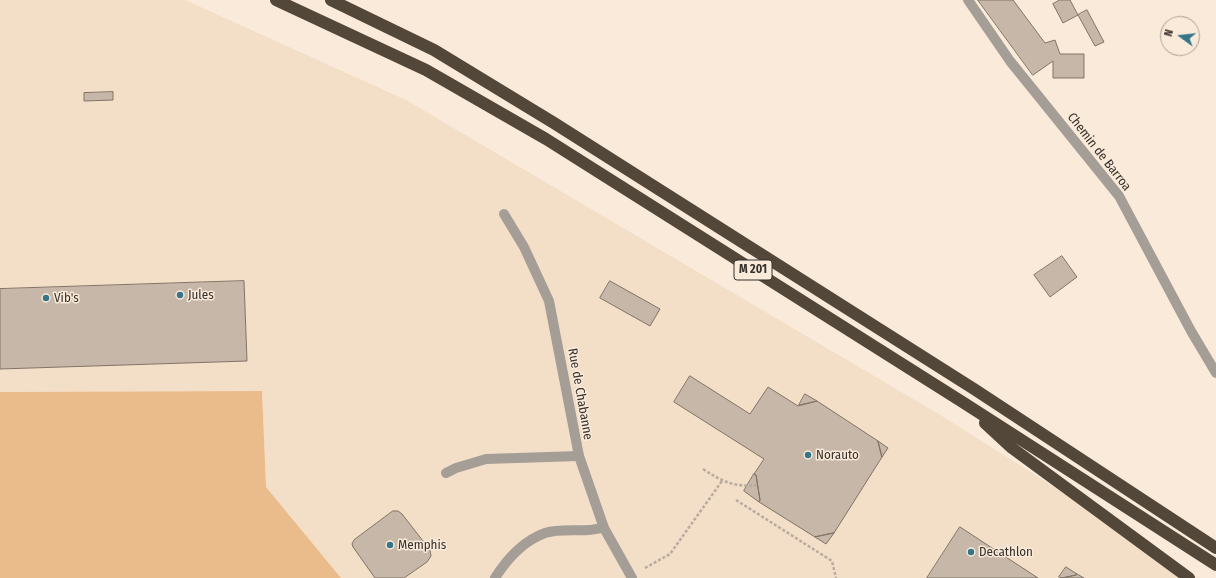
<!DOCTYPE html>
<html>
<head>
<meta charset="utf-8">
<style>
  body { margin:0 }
  #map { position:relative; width:1216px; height:578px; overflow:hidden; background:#faeada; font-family:"Fira Sans Condensed",sans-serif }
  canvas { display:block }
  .north { position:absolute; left:1160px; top:16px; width:40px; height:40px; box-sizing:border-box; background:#faeada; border:1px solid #aca094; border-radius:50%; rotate:285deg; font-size:11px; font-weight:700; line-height:16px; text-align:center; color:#37312b }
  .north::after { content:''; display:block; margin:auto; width:14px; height:18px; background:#347688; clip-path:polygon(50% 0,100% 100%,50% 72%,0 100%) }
</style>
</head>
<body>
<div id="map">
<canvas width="1216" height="578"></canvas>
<div class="north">N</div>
</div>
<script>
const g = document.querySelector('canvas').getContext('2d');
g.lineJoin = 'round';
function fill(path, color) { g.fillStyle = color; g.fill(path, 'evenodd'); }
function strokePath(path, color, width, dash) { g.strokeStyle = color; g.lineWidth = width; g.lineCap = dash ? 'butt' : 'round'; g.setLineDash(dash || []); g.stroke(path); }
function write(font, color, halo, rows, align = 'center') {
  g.font = font + ' "Fira Sans Condensed",sans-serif'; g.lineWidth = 3; g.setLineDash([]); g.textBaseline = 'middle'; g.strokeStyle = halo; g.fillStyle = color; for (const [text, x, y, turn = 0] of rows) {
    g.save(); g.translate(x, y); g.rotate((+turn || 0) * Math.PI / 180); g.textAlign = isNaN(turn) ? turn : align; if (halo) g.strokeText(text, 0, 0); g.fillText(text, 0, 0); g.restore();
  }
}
const built = new Path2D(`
  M 0,0 L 185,0 L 406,100 L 942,416 L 1198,578 L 341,578 L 266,487 L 262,391 L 0,392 Z`);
const green = new Path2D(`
  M 262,391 L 266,487 L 341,578 L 0,578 L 0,392 Z`);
const building = new Path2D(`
  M 978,0 L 1013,0 L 1045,43 L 1055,40 L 1060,54 L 1084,54 L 1084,78 L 1053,78 L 1053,61 L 1033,75 Z
  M 1060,0 L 1070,0 L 1078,15 L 1063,23 L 1053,4 Z
  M 1087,10 L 1104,42 L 1095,46 L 1078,15 Z
  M 113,92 L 113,100 L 84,101 L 84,93 Z
  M 1062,256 L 1077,277 L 1050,297 L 1034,275 Z
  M 244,281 L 247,361 L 0,369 L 0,289 Z
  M 610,281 L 660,309 L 650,326 L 600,298 Z
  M 690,376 L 750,414 L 768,387 L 798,406 L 817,401 L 878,441 L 882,457 L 834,533 L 815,537 L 759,502 L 760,500 L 756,475 L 754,474 L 764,459 L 674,402 Z
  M 805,394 L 817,401 L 799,405 Z
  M 878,441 L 888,448 L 882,457 Z
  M 754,474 L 756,475 L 760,500 L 759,502 L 744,491 Z
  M 393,511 L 398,511 L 402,514 L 430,550 L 431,556 L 427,562 L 404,578 L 375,578 L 353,547 L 352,544 L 354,540 Z
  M 960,527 L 1038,578 L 927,578 Z
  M 834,533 L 826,544 L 815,537 Z
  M 1066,567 L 1077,574 L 1076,575 L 1062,578 L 1059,577 Z
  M 1077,574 L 1084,578 L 1062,578 L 1076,575 Z`);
const path = new Path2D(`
  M 703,469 C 721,481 735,488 758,485
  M 736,500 L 832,561 L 836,578
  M 645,568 L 670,554 L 722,481`);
const lane = new Path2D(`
  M 446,473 L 456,468 L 486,459 L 579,456
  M 495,578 C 507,559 523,541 545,533 C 558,529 574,531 588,530 C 593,530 598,528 604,528`);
const street = new Path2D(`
  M 968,0 L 1010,61 L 1119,196 L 1191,331 L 1216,373
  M 504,214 L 524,247 L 549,301 L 579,456 L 604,528 L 632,578`);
const highway = new Path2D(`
  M 276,0 L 426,70 L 546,139 L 964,403 L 1216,565
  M 331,0 L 434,50 L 554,123 L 974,389 L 1216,548
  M 985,423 L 1012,448 L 1189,578`);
const markers = [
  [180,295,4,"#347688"],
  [46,298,4,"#347688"],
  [808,455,4,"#347688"],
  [390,545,4,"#347688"],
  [971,552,4,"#347688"]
];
const shields = [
  [753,270,38]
];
const shieldNames = [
  ["M 201",753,270]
];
const streetNames = [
  ["Chemin de Barroa",1099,152,52],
  ["Rue de Chabanne",580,394,80]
];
const poiNames = [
  ["Jules",188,295],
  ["Vib's",54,298],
  ["Norauto",816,455],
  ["Memphis",398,545],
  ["Decathlon",979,552]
];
fill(built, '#f3dec8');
fill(green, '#eabb8b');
fill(building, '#c6b7a8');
strokePath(building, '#827466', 1);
strokePath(path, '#b8ab9f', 2.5, [3, 2]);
strokePath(lane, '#a59e97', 10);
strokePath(street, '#a59e97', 10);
strokePath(highway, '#53473a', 12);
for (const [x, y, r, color] of markers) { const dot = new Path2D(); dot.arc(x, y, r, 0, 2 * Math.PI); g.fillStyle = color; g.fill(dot); strokePath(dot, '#faeada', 1.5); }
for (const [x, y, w] of shields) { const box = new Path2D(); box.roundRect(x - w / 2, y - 10, w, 20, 3); g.fillStyle = '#faeada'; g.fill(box); strokePath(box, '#37312b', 1); }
write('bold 12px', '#37312b', null, shieldNames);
write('13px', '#37312b', '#faeada', streetNames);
write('13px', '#37312b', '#faeada', poiNames, 'left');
</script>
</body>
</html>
